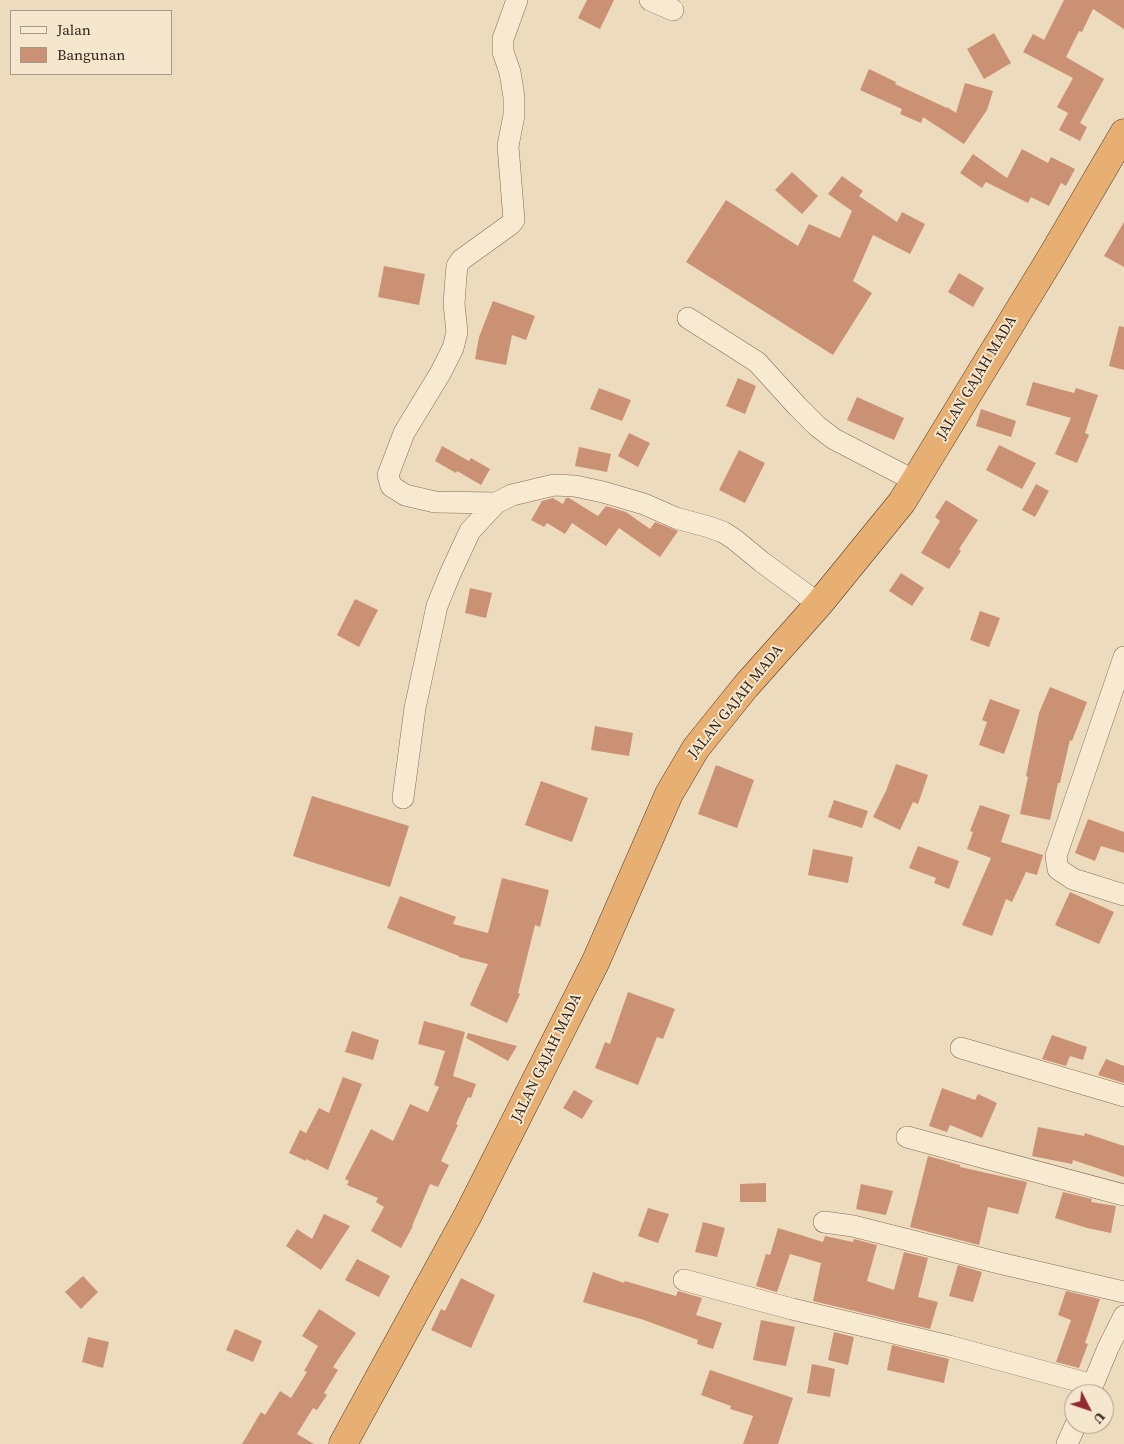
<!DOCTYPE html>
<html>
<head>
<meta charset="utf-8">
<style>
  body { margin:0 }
  #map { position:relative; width:1124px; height:1444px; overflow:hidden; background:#eddbbe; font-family:"Source Serif 4",serif }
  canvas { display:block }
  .legend { position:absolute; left:10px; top:10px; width:162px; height:65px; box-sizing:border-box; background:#f5e6ce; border:1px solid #a89987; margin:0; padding:6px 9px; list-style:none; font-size:15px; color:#35261c }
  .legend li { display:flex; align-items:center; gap:10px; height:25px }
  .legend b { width:25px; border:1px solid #a89987 }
  .north { position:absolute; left:1064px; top:1384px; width:50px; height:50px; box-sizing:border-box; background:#f5e6ce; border:1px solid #a89987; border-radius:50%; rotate:131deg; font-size:14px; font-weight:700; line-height:20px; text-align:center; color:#35261c }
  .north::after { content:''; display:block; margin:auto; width:18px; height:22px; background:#932832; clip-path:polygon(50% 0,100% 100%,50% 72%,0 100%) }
</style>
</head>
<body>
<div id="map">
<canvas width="1124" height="1444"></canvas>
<ul class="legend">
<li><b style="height:6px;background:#f8e9d1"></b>Jalan</li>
<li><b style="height:14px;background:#cb9174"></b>Bangunan</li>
</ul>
<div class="north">U</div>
</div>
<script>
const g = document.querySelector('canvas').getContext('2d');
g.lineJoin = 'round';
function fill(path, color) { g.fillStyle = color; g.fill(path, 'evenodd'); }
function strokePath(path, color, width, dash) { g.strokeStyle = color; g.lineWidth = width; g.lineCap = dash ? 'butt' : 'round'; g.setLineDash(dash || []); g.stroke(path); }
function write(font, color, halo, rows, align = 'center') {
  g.font = font + ' "Source Serif 4",serif'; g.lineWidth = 4; g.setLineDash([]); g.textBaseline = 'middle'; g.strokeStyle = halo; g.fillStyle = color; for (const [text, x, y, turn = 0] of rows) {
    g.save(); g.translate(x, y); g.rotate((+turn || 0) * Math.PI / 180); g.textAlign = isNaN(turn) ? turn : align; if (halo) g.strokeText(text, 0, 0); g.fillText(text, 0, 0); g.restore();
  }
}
const building = new Path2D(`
  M 587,0 L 614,0 L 600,29 L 578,18 Z
  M 1064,0 L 1124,0 L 1124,29 L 1093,9 L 1082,32 L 1079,31 L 1066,57 L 1104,79 L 1080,123 L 1087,127 L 1080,141 L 1059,130 L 1068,113 L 1057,107 L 1073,78 L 1023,52 L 1033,34 L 1044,40 Z
  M 994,33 L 1011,63 L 984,79 L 967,49 Z
  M 869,69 L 896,82 L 895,84 L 947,108 L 947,107 L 956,113 L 965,83 L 993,91 L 987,110 L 964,144 L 923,117 L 921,123 L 900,114 L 902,109 L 860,90 Z
  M 1022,149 L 1048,163 L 1051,157 L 1075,169 L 1066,186 L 1061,183 L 1049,206 L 1031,197 L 1028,203 L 986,182 L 982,188 L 960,173 L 973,154 L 1007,178 Z
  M 792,172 L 818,196 L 802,214 L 775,190 Z
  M 842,176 L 863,191 L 859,196 L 897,222 L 902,212 L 925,224 L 910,254 L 873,235 L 853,281 L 872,293 L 833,355 L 686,262 L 726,200 L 798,246 L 809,224 L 840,238 L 852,211 L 828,194 Z
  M 1124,222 L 1124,267 L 1104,256 Z
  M 384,266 L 425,274 L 419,305 L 378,297 Z
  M 959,273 L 984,288 L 973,307 L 948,292 Z
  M 493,301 L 535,316 L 526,340 L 512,335 L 506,365 L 475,359 L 479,337 Z
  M 1119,326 L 1124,327 L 1124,370 L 1109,366 Z
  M 738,378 L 756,386 L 745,414 L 726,406 Z
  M 1033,382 L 1074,393 L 1076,388 L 1098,395 L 1085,433 L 1089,435 L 1077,463 L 1055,454 L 1071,418 L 1026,405 Z
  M 599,388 L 631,400 L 622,421 L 590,409 Z
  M 857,397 L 904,418 L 894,440 L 847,420 Z
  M 981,409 L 1016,421 L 1011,437 L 976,426 Z
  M 629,433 L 650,443 L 638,467 L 618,456 Z
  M 999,445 L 1036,463 L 1022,489 L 986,470 Z
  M 442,446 L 469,461 L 471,458 L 490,469 L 481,485 L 457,471 L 456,473 L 435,461 Z
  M 579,447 L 611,454 L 607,472 L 575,466 Z
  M 739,450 L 765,463 L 745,503 L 719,490 Z
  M 1036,484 L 1049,491 L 1035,517 L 1022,510 Z
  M 553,498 L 563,504 L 566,498 L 569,498 L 598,516 L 606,506 L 626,512 L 650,529 L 655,522 L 678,531 L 660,557 L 619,528 L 606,546 L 572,523 L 565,534 L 547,523 L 544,527 L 531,520 L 542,501 Z
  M 946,500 L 978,520 L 959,549 L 961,551 L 949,569 L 921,553 L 940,521 L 935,517 Z
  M 901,573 L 924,588 L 912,606 L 889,591 Z
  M 470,588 L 492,593 L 486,618 L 465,613 Z
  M 355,599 L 378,610 L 359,647 L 337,635 Z
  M 980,611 L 1000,618 L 989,647 L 970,640 Z
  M 1050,687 L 1087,702 L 1072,741 L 1070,740 L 1060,783 L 1058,783 L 1050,820 L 1020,814 L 1028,777 L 1026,776 L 1039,713 Z
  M 990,699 L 1020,710 L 1004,754 L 979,745 L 987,722 L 982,720 Z
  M 595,726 L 633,733 L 629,756 L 591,750 Z
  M 896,764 L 928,775 L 918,804 L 913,802 L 900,830 L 873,817 L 886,791 Z
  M 716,765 L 754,780 L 737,828 L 698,814 Z
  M 541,781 L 588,798 L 572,842 L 525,825 Z
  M 312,796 L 409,826 L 390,887 L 293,856 Z
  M 834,800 L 868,811 L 862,828 L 828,817 Z
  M 980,805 L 1010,815 L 1001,842 L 1043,855 L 1037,875 L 1026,872 L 1012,902 L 1006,899 L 992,936 L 962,925 L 991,858 L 967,849 L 973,832 L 970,831 Z
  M 1088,819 L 1124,832 L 1124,853 L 1101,846 L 1095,861 L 1075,853 Z
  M 918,846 L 959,861 L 949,889 L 934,883 L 936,878 L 909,868 Z
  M 813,849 L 853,857 L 848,883 L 808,875 Z
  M 502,878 L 549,890 L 540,927 L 535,925 L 518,993 L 520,994 L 507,1023 L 470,1005 L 488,964 L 459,957 L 459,956 L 387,928 L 400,896 L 456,917 L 453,924 L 488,933 Z
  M 1070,892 L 1114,912 L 1099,944 L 1055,925 Z
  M 628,992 L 675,1009 L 663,1039 L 657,1037 L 638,1085 L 595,1068 L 605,1042 L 610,1044 Z
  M 424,1021 L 465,1032 L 453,1076 L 476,1084 L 471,1098 L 468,1097 L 456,1124 L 458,1125 L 441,1161 L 449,1165 L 438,1187 L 430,1184 L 412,1226 L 413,1226 L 401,1248 L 371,1231 L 384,1207 L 376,1202 L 378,1198 L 347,1185 L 349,1181 L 345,1179 L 371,1129 L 393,1141 L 410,1104 L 428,1112 L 439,1087 L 434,1085 L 445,1051 L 418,1044 Z
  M 352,1031 L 379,1040 L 373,1060 L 345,1052 Z
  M 468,1033 L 517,1046 L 508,1061 L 466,1038 Z
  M 1052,1035 L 1087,1047 L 1083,1060 L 1070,1056 L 1066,1066 L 1042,1059 Z
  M 1106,1059 L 1124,1066 L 1124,1083 L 1098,1075 Z
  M 343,1077 L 362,1084 L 328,1170 L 306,1159 L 306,1161 L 289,1153 L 300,1130 L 306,1133 L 319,1108 L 329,1113 Z
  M 942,1088 L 975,1100 L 978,1094 L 997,1103 L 982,1138 L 950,1125 L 947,1132 L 929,1126 Z
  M 574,1090 L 593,1101 L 582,1119 L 563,1108 Z
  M 1038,1127 L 1084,1136 L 1085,1133 L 1124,1146 L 1124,1177 L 1073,1160 L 1072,1164 L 1032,1156 Z
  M 928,1156 L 960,1165 L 960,1167 L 1027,1182 L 1018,1214 L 988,1207 L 979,1245 L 910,1227 Z
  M 766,1183 L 766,1202 L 740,1202 L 740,1184 Z
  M 861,1184 L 893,1191 L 886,1215 L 856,1209 Z
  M 1063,1192 L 1092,1199 L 1091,1202 L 1116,1206 L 1111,1233 L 1087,1228 L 1055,1218 Z
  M 648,1208 L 669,1214 L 658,1243 L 638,1236 Z
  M 324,1214 L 350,1226 L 321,1270 L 286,1246 L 297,1229 L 312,1239 Z
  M 703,1222 L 725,1228 L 717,1257 L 695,1252 Z
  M 778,1228 L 823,1242 L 825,1236 L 853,1242 L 854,1239 L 877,1245 L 867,1281 L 894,1290 L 904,1252 L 928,1258 L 918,1297 L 938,1302 L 930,1329 L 813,1301 L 821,1263 L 790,1254 L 777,1292 L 756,1286 L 766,1254 L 770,1255 Z
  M 357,1259 L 390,1276 L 379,1297 L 345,1280 Z
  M 958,1265 L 982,1272 L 973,1302 L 949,1296 Z
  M 593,1272 L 624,1283 L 625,1281 L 676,1296 L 678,1291 L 702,1298 L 696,1315 L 722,1323 L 713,1349 L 697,1344 L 698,1340 L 644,1320 L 583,1302 Z
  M 83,1276 L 98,1292 L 81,1309 L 65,1292 Z
  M 461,1278 L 495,1295 L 471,1348 L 431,1330 L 441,1309 L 445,1311 Z
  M 1066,1291 L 1100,1299 L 1085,1343 L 1088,1344 L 1079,1368 L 1056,1362 L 1071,1320 L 1058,1315 Z
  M 319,1309 L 356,1333 L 333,1367 L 338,1370 L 324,1393 L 327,1395 L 317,1410 L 313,1408 L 297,1434 L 314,1444 L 242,1444 L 261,1412 L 265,1415 L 280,1391 L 291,1398 L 307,1372 L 304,1371 L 318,1346 L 302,1336 Z
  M 761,1320 L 795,1327 L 786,1366 L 753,1360 Z
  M 235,1329 L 262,1341 L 253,1362 L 226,1350 Z
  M 834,1332 L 854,1337 L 848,1365 L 828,1360 Z
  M 88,1337 L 109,1342 L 103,1368 L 82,1362 Z
  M 892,1345 L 949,1359 L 944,1383 L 887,1370 Z
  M 812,1364 L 835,1369 L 830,1397 L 807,1393 Z
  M 710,1370 L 793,1398 L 778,1444 L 743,1444 L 753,1416 L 730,1409 L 731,1406 L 701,1395 Z`);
const minor = new Path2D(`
  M 650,0 L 673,10
  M 688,318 L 757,362 L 797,406 L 817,426 L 834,439 L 915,481
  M 496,503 L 435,502 L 405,495 L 391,486 L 388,475 L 404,433 L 441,372 L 453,348 L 457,332 L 454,304 L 456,277 L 457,266 L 461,260 L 511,224 L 514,220 L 508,146 L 514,115 L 514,97 L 510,72 L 503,52 L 503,39 L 517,0
  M 1124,657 L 1056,856 L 1058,869 L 1073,879 L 1124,895
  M 403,798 L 415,708 L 437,606 L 450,574 L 470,531 L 496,503 L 512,495 L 554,485 L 575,486 L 603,492 L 644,504 L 676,518 L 709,527 L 723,532 L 734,539 L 762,562 L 819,604
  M 961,1048 L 1124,1096
  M 907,1137 L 1124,1195
  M 824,1222 L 853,1226 L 999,1263 L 1124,1292
  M 684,1280 L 792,1309 L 949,1346 L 1093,1385
  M 1089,1394 L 1108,1348 L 1124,1316
  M 1067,1444 L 1076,1424`);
const trunk = new Path2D(`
  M 343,1444 L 468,1215 L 596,961 L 669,794 L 696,748 L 746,686 L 819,604 L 902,502 L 1052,256 L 1124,133`);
const streetNames = [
  ["JALAN GAJAH MADA",977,378,-59],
  ["JALAN GAJAH MADA",736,702,-51],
  ["JALAN GAJAH MADA",547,1058,-64]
];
fill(building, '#cb9174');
strokePath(minor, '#856c57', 22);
strokePath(trunk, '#523b2c', 29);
strokePath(minor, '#f8e9d1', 21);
strokePath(trunk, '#e7b072', 28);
write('15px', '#35261c', '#f5e6ce', streetNames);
</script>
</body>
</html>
